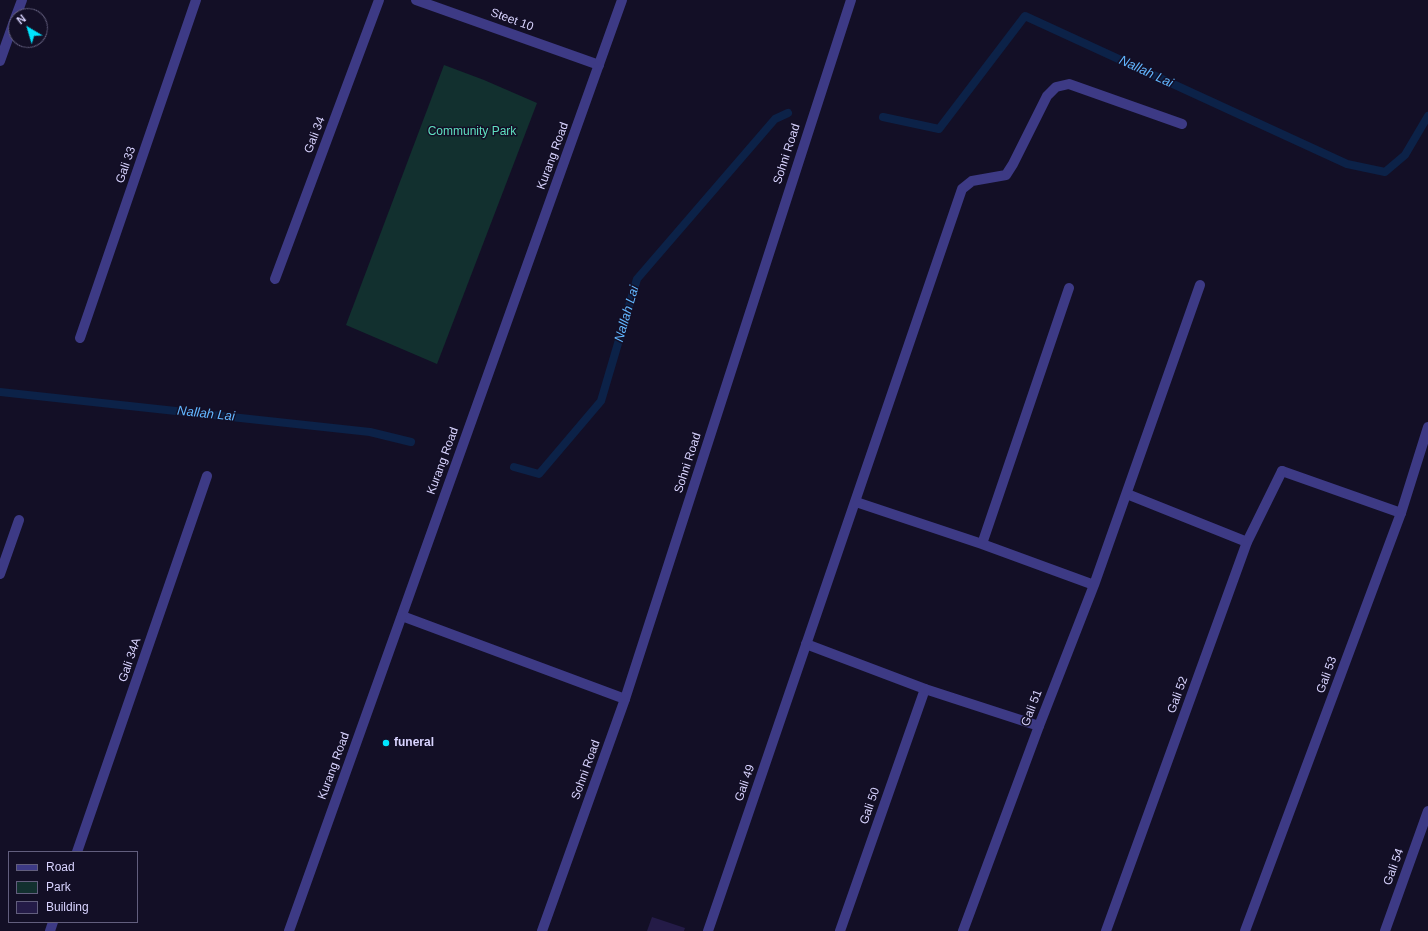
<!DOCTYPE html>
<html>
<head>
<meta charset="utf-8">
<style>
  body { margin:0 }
  #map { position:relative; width:1428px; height:931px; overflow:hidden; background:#130f26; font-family:Arial,sans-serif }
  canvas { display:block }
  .legend { position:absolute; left:8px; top:851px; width:130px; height:72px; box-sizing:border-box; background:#130f26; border:1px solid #625e7d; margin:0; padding:5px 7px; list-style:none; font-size:12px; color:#d9d4ff }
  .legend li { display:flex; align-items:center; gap:8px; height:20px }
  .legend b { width:20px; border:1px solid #625e7d }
  .north { position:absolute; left:8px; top:8px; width:40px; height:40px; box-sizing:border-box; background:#130f26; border:1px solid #625e7d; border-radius:50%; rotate:322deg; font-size:11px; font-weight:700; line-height:16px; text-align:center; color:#d9d4ff }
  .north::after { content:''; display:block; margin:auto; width:14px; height:18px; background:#00e5ff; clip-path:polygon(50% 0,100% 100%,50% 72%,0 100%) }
</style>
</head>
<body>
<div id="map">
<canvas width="1428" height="931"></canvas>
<ul class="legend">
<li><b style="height:5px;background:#3d3a85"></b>Road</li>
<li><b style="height:11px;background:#12302f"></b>Park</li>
<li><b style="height:11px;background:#241b47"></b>Building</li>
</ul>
<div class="north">N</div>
</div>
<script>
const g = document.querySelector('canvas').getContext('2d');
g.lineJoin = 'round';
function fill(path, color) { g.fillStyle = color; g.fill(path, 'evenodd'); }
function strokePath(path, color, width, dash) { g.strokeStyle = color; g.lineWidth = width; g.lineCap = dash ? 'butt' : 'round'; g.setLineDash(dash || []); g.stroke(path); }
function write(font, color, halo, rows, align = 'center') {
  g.font = font + ' Arial,sans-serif'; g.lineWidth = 3; g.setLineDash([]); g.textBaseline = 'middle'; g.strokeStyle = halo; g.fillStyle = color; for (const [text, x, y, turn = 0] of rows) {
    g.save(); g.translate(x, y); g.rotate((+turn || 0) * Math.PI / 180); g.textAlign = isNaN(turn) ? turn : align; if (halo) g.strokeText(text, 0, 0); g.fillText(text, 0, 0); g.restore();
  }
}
const green = new Path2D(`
  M 444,65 L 484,80 L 537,103 L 437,364 L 346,325 Z`);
const stream = new Path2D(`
  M 883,117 L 939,129 L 1025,16 L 1347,164 L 1385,172 L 1405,155 L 1428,116
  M 0,392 L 370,432 L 411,442
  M 514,467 L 539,474 L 601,401 L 637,279 L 775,119 L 788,113`);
const building = new Path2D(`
  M 652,917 L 685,928 L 684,931 L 647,931 Z`);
const service = new Path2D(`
  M 1282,471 L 1401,513
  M 1127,494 L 1247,542
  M 402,616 L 625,699
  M 806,644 L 925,689 L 1039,726`);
const minor = new Path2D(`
  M 416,0 L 599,65
  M 16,16 L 22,0
  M 0,61 L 16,16
  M 275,279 L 379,0
  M 80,338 L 196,0
  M 856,502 L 982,544 L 1094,585
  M 982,544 L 1069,288
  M 0,574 L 19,520
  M 77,852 L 207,476
  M 50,931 L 53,922
  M 708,931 L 962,189 L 972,181 L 1006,175 L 1013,164 L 1047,96 L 1056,87 L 1069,84 L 1182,124
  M 840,931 L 925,689
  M 963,931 L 1039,726 L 1094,585 L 1200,285
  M 1106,931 L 1247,542 L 1282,471
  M 1245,931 L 1401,513 L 1428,427
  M 1385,931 L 1428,811`);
const tertiary = new Path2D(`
  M 289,931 L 622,0
  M 542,931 L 625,699 L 851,0`);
const markers = [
  [386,743,4,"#00e5ff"]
];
const streetNames = [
  ["Steet 10",512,20,20],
  ["Gali 34",315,135,-69],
  ["Sohni Road",787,154,-72],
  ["Kurang Road",553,156,-70],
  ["Gali 33",126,165,-71],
  ["Kurang Road",443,461,-70],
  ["Sohni Road",688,463,-72],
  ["Gali 34A",130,660,-71],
  ["Gali 53",1327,675,-70],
  ["Gali 52",1178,695,-70],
  ["Gali 51",1032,708,-69],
  ["Kurang Road",334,766,-70],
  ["Sohni Road",586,770,-70],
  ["Gali 49",745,783,-71],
  ["Gali 50",870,806,-71],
  ["Gali 54",1394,867,-70]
];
const parkNames = [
  ["Community Park",472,132]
];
const poiNames = [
  ["funeral",394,743]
];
const waterNames = [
  ["Nallah Lai",1146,72,25],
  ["Nallah Lai",627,314,-74],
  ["Nallah Lai",206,414,6]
];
fill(green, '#12302f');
strokePath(stream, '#0c2248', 8);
fill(building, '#241b47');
strokePath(service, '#3d3a85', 10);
strokePath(minor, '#3d3a85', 10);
strokePath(tertiary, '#3d3a85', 10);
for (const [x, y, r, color] of markers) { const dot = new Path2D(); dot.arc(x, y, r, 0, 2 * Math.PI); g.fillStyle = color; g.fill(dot); strokePath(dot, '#130f26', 1.5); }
write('12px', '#d9d4ff', '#130f26', streetNames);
write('12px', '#5fe0c0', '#130f26', parkNames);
write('bold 12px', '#d9d4ff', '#130f26', poiNames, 'left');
write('italic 13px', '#62b6ff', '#130f26', waterNames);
</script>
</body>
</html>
